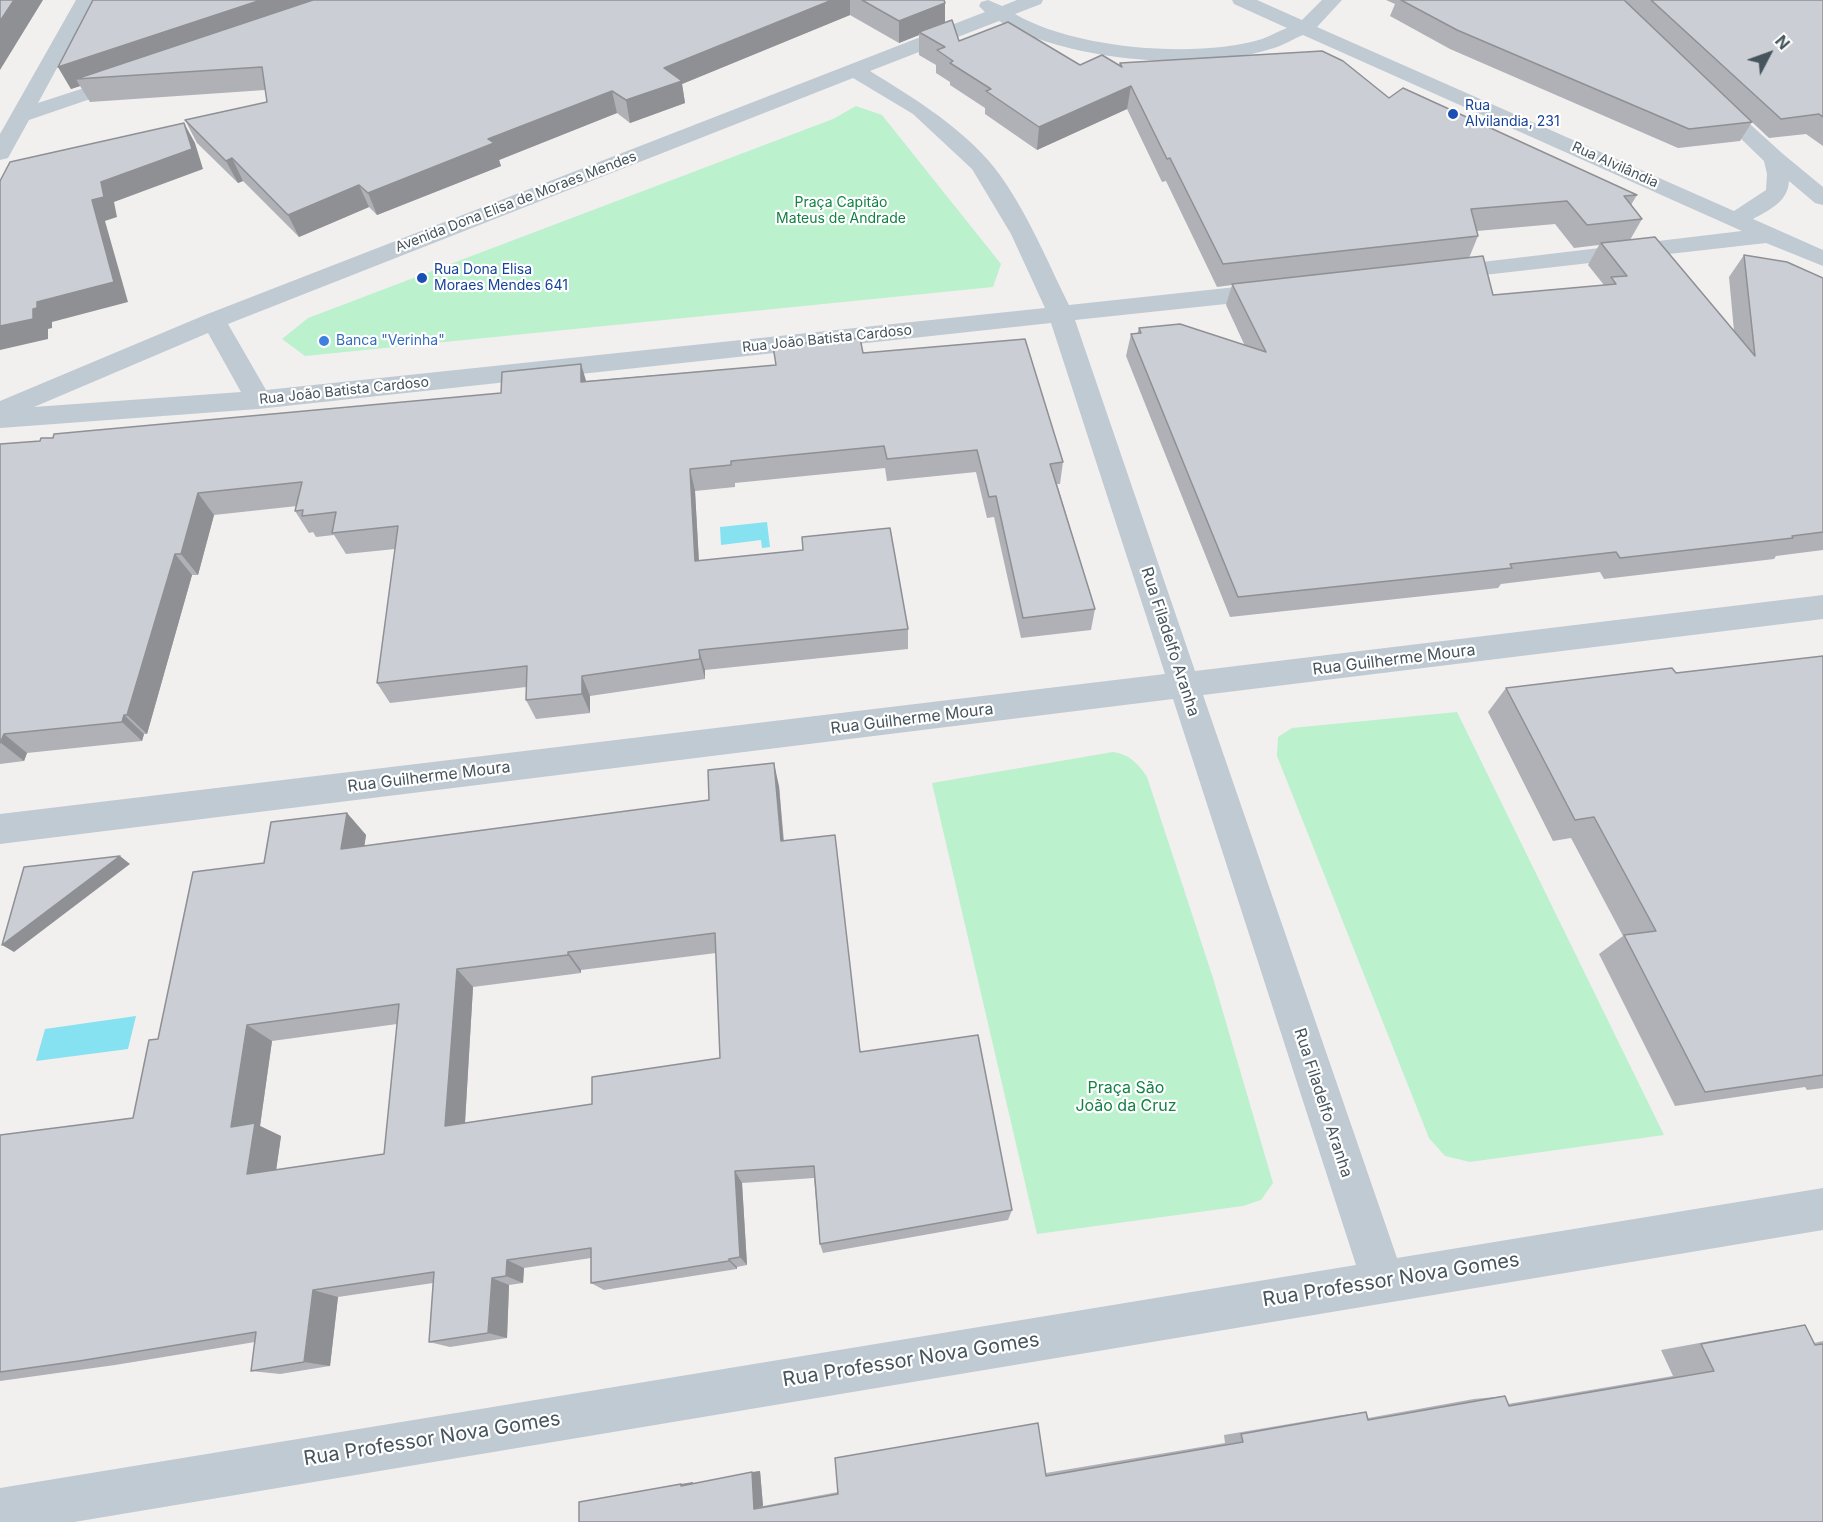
<!DOCTYPE html>
<html>
<head>
<meta charset="utf-8">
<style>
  body { margin:0 }
  #map { position:relative; width:1823px; height:1522px; overflow:hidden; background:#f2efef; font-family:Inter,sans-serif }
  canvas { display:block }
  .north { position:absolute; left:1739px; top:24px; width:60px; height:60px; -webkit-text-stroke:4px #fff; paint-order:stroke; rotate:49deg; font-size:16px; font-weight:700; line-height:24px; text-align:center; color:#46545d }
  .north::after { content:''; display:block; margin:auto; width:21px; height:27px; background:#46545d; clip-path:polygon(50% 0,100% 100%,50% 72%,0 100%) }
</style>
</head>
<body>
<div id="map">
<canvas width="1823" height="1522"></canvas>
<div class="north">N</div>
</div>
<script>
const g = document.querySelector('canvas').getContext('2d');
g.lineJoin = 'round';
function fill(path, color) { g.fillStyle = color; g.fill(path, 'evenodd'); }
function strokePath(path, color, width, dash) { g.strokeStyle = color; g.lineWidth = width; g.lineCap = dash ? 'butt' : 'round'; g.setLineDash(dash || []); g.stroke(path); }
function write(font, color, halo, rows, align = 'center') {
  g.font = font + ' Inter,sans-serif'; g.lineWidth = 4.5; g.setLineDash([]); g.textBaseline = 'middle'; g.strokeStyle = halo; g.fillStyle = color; for (const [text, x, y, turn = 0] of rows) {
    g.save(); g.translate(x, y); g.rotate((+turn || 0) * Math.PI / 180); g.textAlign = isNaN(turn) ? turn : align; if (halo) g.strokeText(text, 0, 0); g.fillText(text, 0, 0); g.restore();
  }
}
const green = new Path2D(`
  M 856,106 L 882,115 L 1001,264 L 993,287 L 305,356 L 282,339 L 308,318 L 833,119 Z
  M 1457,712 L 1664,1135 L 1470,1162 L 1445,1156 L 1429,1138 L 1277,756 L 1278,737 L 1292,728 Z
  M 1113,752 C 1129,754 1139,764 1147,777 L 1213,978 L 1273,1183 L 1261,1200 L 1243,1206 L 1037,1234 L 932,783 Z`);
const water = new Path2D(`
  M 767,522 L 770,547 L 762,548 L 761,540 L 721,545 L 720,527 Z
  M 136,1016 L 128,1049 L 36,1061 L 45,1029 Z`);
const minor = new Path2D(`
  M 76,0 L 94,0 L 38,103 L 127,74 L 134,76 L 137,80 L 134,84 L 29,120 L 8,158 L 0,160 L 0,134 Z
  M 988,0 L 1002,6 L 1017,0 L 1043,0 L 1041,4 L 1015,14 C 1074,49 1197,59 1262,39 C 1270,36 1279,31 1287,28 L 1234,4 L 1232,0 L 1257,0 L 1302,20 L 1322,0 L 1342,0 L 1317,27 L 1734,211 L 1766,190 L 1767,174 L 1764,161 L 1706,105 L 1703,101 L 1706,97 L 1713,95 L 1720,97 L 1783,154 L 1823,187 L 1823,205 L 1815,203 L 1789,181 C 1788,202 1769,210 1753,219 L 1823,250 L 1823,266 L 1766,243 L 1440,280 L 1432,278 L 1428,273 L 1432,268 L 1742,231 L 1303,35 C 1293,39 1284,45 1274,48 C 1200,73 1066,61 999,21 L 870,71 C 912,97 955,123 988,160 C 1022,199 1046,259 1069,305 L 1273,283 L 1282,286 L 1285,291 L 1282,296 L 1273,299 L 1075,320 L 1195,671 L 1823,595 L 1823,619 L 1203,695 L 1397,1258 L 1823,1188 L 1823,1230 L 74,1522 L 0,1522 L 0,1488 L 1356,1265 L 1173,699 L 0,844 L 0,814 L 1165,674 L 1051,323 L 258,409 L 0,428 L 0,401 L 205,315 L 985,12 L 979,6 L 981,2 ZM 853,78 L 913,114 L 972,169 L 1011,234 L 1045,308 L 266,390 L 228,324 ZM 208,333 L 241,392 L 34,407 Z`);
const wall = new Path2D(`
  M 93,0 L 944,0 L 945,3 L 945,22 L 959,41 L 1080,65 L 1119,65 L 1120,63 L 1389,98 L 1637,195 L 1631,205 L 1642,219 L 1630,240 L 1734,331 L 1729,277 L 1744,255 L 1823,278 L 1823,550 L 1776,556 L 1774,559 L 1604,579 L 1600,572 L 1501,584 L 1498,588 L 1230,617 L 1126,356 L 1131,334 L 1137,334 L 1139,328 L 1245,346 L 1226,305 L 1232,285 L 1217,287 L 1166,181 L 1162,182 L 1127,109 L 1037,150 L 985,114 L 985,108 L 950,85 L 950,82 L 936,73 L 936,65 L 919,55 L 919,35 L 899,43 L 850,15 L 682,84 L 685,103 L 630,123 L 617,113 L 499,160 L 501,166 L 377,215 L 369,207 L 299,237 L 243,181 L 238,183 L 197,143 L 185,120 L 267,102 L 265,90 L 90,102 L 80,86 L 71,89 L 58,67 ZM 1555,224 L 1574,248 L 1599,245 L 1588,265 L 1604,285 L 1493,295 L 1469,258 L 1478,236 L 1477,231 Z
  M 1386,0 L 1823,0 L 1823,146 L 1806,134 L 1769,138 L 1752,122 L 1740,141 L 1678,148 L 1450,49 L 1390,16 L 1395,4 Z
  M 863,353 L 1063,462 L 1060,484 L 1057,484 L 1095,609 L 1091,630 L 1021,638 L 994,517 L 987,518 L 976,472 L 887,481 L 885,468 L 735,483 L 735,487 L 695,491 L 699,561 L 908,629 L 908,649 L 705,670 L 705,679 L 590,696 L 590,713 L 536,719 L 526,700 L 526,687 L 390,703 L 377,683 L 395,549 L 346,554 L 334,535 L 316,537 L 313,532 L 309,533 L 295,511 L 297,506 L 214,515 L 198,575 L 192,575 L 147,734 L 144,734 L 142,741 L 27,753 L 24,761 L 0,764 L 0,444 L 40,441 L 501,393 L 586,381 L 776,365 Z
  M 1823,656 L 1823,1088 L 1807,1090 L 1805,1087 L 1675,1106 L 1599,954 L 1623,936 L 1571,838 L 1553,841 L 1488,712 L 1506,688 L 1676,673 Z
  M 779,786 L 784,841 L 861,1052 L 1012,1210 L 1008,1220 L 823,1253 L 820,1244 L 814,1178 L 742,1183 L 747,1265 L 737,1267 L 737,1269 L 604,1290 L 591,1283 L 591,1258 L 524,1268 L 523,1283 L 509,1285 L 507,1338 L 450,1347 L 429,1342 L 433,1283 L 338,1297 L 330,1366 L 280,1374 L 251,1371 L 255,1342 L 115,1365 L 0,1381 L 0,1135 L 133,1118 L 158,1039 L 264,863 L 347,813 L 366,835 L 364,846 L 709,800 ZM 716,953 L 720,1058 L 592,1104 L 465,1123 L 473,987 L 581,973 L 581,970 ZM 397,1024 L 384,1154 L 276,1170 L 281,1136 L 260,1126 L 272,1041 Z
  M 1805,1325 L 1814,1343 L 1823,1341 L 1823,1522 L 579,1522 L 693,1482 L 693,1484 L 760,1471 L 763,1506 L 838,1492 L 1046,1473 L 1225,1443 L 1224,1435 L 1342,1415 L 1366,1412 L 1368,1418 L 1474,1399 L 1505,1396 L 1508,1404 L 1673,1376 L 1661,1350 L 1760,1332 Z`);
const shadedWall = new Path2D(`
  M 14,0 L 43,0 L 0,70 L 0,21 Z
  M 261,0 L 335,0 L 76,79 L 80,86 L 71,89 L 58,67 Z
  M 832,0 L 850,0 L 850,15 L 682,84 L 685,103 L 630,123 L 626,100 L 664,68 Z
  M 945,3 L 945,25 L 919,32 L 919,35 L 899,43 L 899,21 Z
  M 1131,86 L 1127,109 L 1037,150 L 1039,127 Z
  M 612,91 L 617,113 L 499,160 L 501,166 L 377,215 L 368,193 L 488,139 Z
  M 184,123 L 195,143 L 203,169 L 114,202 L 117,217 L 105,221 L 128,302 L 52,322 L 52,328 L 48,329 L 48,339 L 0,350 L 0,326 L 33,309 L 92,200 L 101,182 Z
  M 232,158 L 243,181 L 238,183 L 226,161 Z
  M 359,185 L 369,207 L 299,237 L 288,215 Z
  M 581,364 L 588,387 L 581,382 Z
  M 690,469 L 695,491 L 700,582 L 695,561 Z
  M 198,493 L 214,515 L 198,575 L 181,554 Z
  M 175,554 L 192,575 L 147,734 L 127,715 Z
  M 699,650 L 705,670 L 705,679 L 700,659 Z
  M 582,676 L 590,696 L 590,713 L 582,694 Z
  M 124,715 L 144,734 L 142,741 L 122,722 Z
  M 4,734 L 27,753 L 24,761 L 1,743 Z
  M 774,763 L 779,786 L 785,862 L 781,841 Z
  M 347,813 L 366,835 L 361,870 L 341,849 Z
  M 120,856 L 130,864 L 14,952 L 2,945 Z
  M 568,952 L 581,970 L 581,973 L 568,955 Z
  M 457,969 L 473,987 L 464,1139 L 445,1126 Z
  M 247,1025 L 272,1041 L 260,1126 L 281,1136 L 274,1185 L 247,1174 L 231,1127 Z
  M 735,1171 L 742,1183 L 747,1265 L 740,1257 Z
  M 729,1259 L 737,1267 L 737,1269 L 729,1261 Z
  M 507,1260 L 524,1268 L 523,1283 L 506,1276 Z
  M 492,1278 L 509,1285 L 507,1338 L 488,1333 Z
  M 313,1290 L 338,1297 L 330,1366 L 304,1362 Z
  M 760,1471 L 763,1506 L 754,1509 L 752,1472 Z
  M 693,1482 L 693,1485 L 681,1486 L 681,1484 Z`);
const building = new Path2D(`
  M 0,0 L 14,0 L 0,21 Z
  M 93,0 L 261,0 L 58,67 Z
  M 313,0 L 832,0 L 664,68 L 682,81 L 626,100 L 612,91 L 488,139 L 494,143 L 368,193 L 359,185 L 288,215 L 232,158 L 226,161 L 185,120 L 267,102 L 262,67 L 76,79 Z
  M 862,0 L 944,0 L 945,3 L 899,21 Z
  M 1401,0 L 1624,0 L 1752,122 L 1689,129 L 1457,30 Z
  M 1651,0 L 1823,0 L 1823,117 L 1819,114 L 1781,119 Z
  M 952,20 L 959,41 L 1008,22 L 1080,65 L 1102,55 L 1122,67 L 1120,63 L 1322,51 L 1343,61 L 1389,98 L 1403,88 L 1637,195 L 1624,196 L 1642,219 L 1587,225 L 1567,201 L 1471,209 L 1478,236 L 1223,264 L 1170,158 L 1167,159 L 1131,86 L 1039,127 L 986,91 L 991,89 L 950,63 L 953,61 L 937,50 L 945,47 L 919,32 Z
  M 184,123 L 192,149 L 101,182 L 104,197 L 92,200 L 114,282 L 37,302 L 37,308 L 33,309 L 33,319 L 0,326 L 0,181 L 10,162 Z
  M 1655,237 L 1755,356 L 1744,255 L 1787,262 L 1823,278 L 1823,532 L 1792,536 L 1793,538 L 1620,558 L 1616,552 L 1510,564 L 1512,568 L 1238,597 L 1131,334 L 1141,333 L 1139,328 L 1180,324 L 1266,352 L 1232,284 L 1483,256 L 1493,295 L 1616,284 L 1611,277 L 1627,276 L 1601,243 Z
  M 860,338 L 863,353 L 1025,339 L 1063,462 L 1050,464 L 1095,609 L 1023,618 L 996,496 L 989,497 L 977,450 L 887,459 L 884,446 L 731,461 L 731,465 L 690,469 L 695,561 L 803,550 L 802,537 L 890,528 L 908,629 L 699,650 L 700,659 L 582,676 L 582,694 L 526,700 L 527,666 L 377,683 L 398,526 L 332,533 L 336,512 L 302,516 L 303,510 L 295,511 L 302,482 L 198,493 L 181,554 L 175,554 L 127,715 L 124,715 L 122,722 L 4,734 L 0,743 L 0,444 L 40,441 L 41,438 L 53,438 L 54,434 L 501,393 L 502,372 L 581,364 L 581,382 L 776,365 L 773,346 Z
  M 1823,656 L 1823,1075 L 1705,1092 L 1624,935 L 1656,931 L 1594,817 L 1575,820 L 1506,688 L 1672,668 L 1676,673 Z
  M 774,763 L 781,841 L 835,835 L 860,1052 L 978,1035 L 1012,1210 L 820,1244 L 814,1166 L 735,1171 L 740,1257 L 729,1259 L 729,1261 L 591,1283 L 591,1248 L 507,1260 L 506,1276 L 492,1278 L 488,1333 L 429,1342 L 434,1272 L 313,1290 L 304,1362 L 251,1371 L 256,1332 L 79,1361 L 0,1372 L 0,1135 L 133,1118 L 149,1040 L 158,1039 L 193,872 L 264,863 L 271,822 L 347,813 L 341,849 L 709,800 L 708,770 ZM 715,933 L 720,1058 L 592,1077 L 592,1104 L 445,1126 L 457,969 L 568,955 L 568,952 ZM 399,1004 L 384,1154 L 247,1174 L 255,1123 L 231,1127 L 247,1025 Z
  M 120,856 L 2,945 L 24,867 Z
  M 1805,1325 L 1815,1345 L 1823,1344 L 1823,1522 L 579,1522 L 579,1502 L 681,1484 L 681,1486 L 752,1472 L 754,1509 L 838,1494 L 835,1458 L 1038,1423 L 1046,1476 L 1243,1442 L 1241,1434 L 1366,1412 L 1368,1420 L 1505,1396 L 1509,1406 L 1714,1371 L 1701,1344 Z`);
const markers = [
  [1453,114,6,"#1a4fb4"],
  [422,278,6,"#1a4fb4"],
  [324,341,6,"#3f7fe0"]
];
const farTransitnames = [
  ["Rua",1465,106],
  ["Alvilandia, 231",1465,122],
  ["Rua Dona Elisa",434,270],
  ["Moraes Mendes 641",434,286]
];
const farStreetnames = [
  ["Rua Alvilândia",1615,165,24],
  ["Avenida Dona Elisa de Moraes Mendes",516,202,-21],
  ["Rua João Batista Cardoso",827,339,-6],
  ["Rua João Batista Cardoso",344,391,-6]
];
const farParknames = [
  ["Praça Capitão",841,203],
  ["Mateus de Andrade",841,219]
];
const farShopnames = [
  ["Banca \"Verinha\"",336,341]
];
const streetNames = [
  ["Rua Filadelfo Aranha",1170,642,72],
  ["Rua Guilherme Moura",1394,660,-7],
  ["Rua Guilherme Moura",912,719,-7],
  ["Rua Guilherme Moura",429,777,-7],
  ["Rua Filadelfo Aranha",1323,1103,72]
];
const parkNames = [
  ["Praça São",1126,1088],
  ["João da Cruz",1126,1106]
];
const nearStreetnames = [
  ["Rua Professor Nova Gomes",1391,1280,-9],
  ["Rua Professor Nova Gomes",911,1360,-9],
  ["Rua Professor Nova Gomes",432,1439,-9]
];
fill(green, '#bbf1cd');
fill(water, '#86e1f0');
fill(minor, '#bfcad2');
fill(wall, '#afb1b6');
fill(shadedWall, '#8e9094');
fill(building, '#cbced4');
strokePath(building, '#8e9094', 1.5);
for (const [x, y, r, color] of markers) { const dot = new Path2D(); dot.arc(x, y, r, 0, 2 * Math.PI); g.fillStyle = color; g.fill(dot); strokePath(dot, '#fff', 2); }
write('14px', '#164399', '#fff', farTransitnames, 'left');
write('14px', '#46545d', '#fff', farStreetnames);
write('14px', '#138244', '#fff', farParknames);
write('14px', '#366cbe', '#fff', farShopnames, 'left');
write('16px', '#46545d', '#fff', streetNames);
write('16px', '#138244', '#fff', parkNames);
write('20px', '#46545d', '#fff', nearStreetnames);
</script>
</body>
</html>
